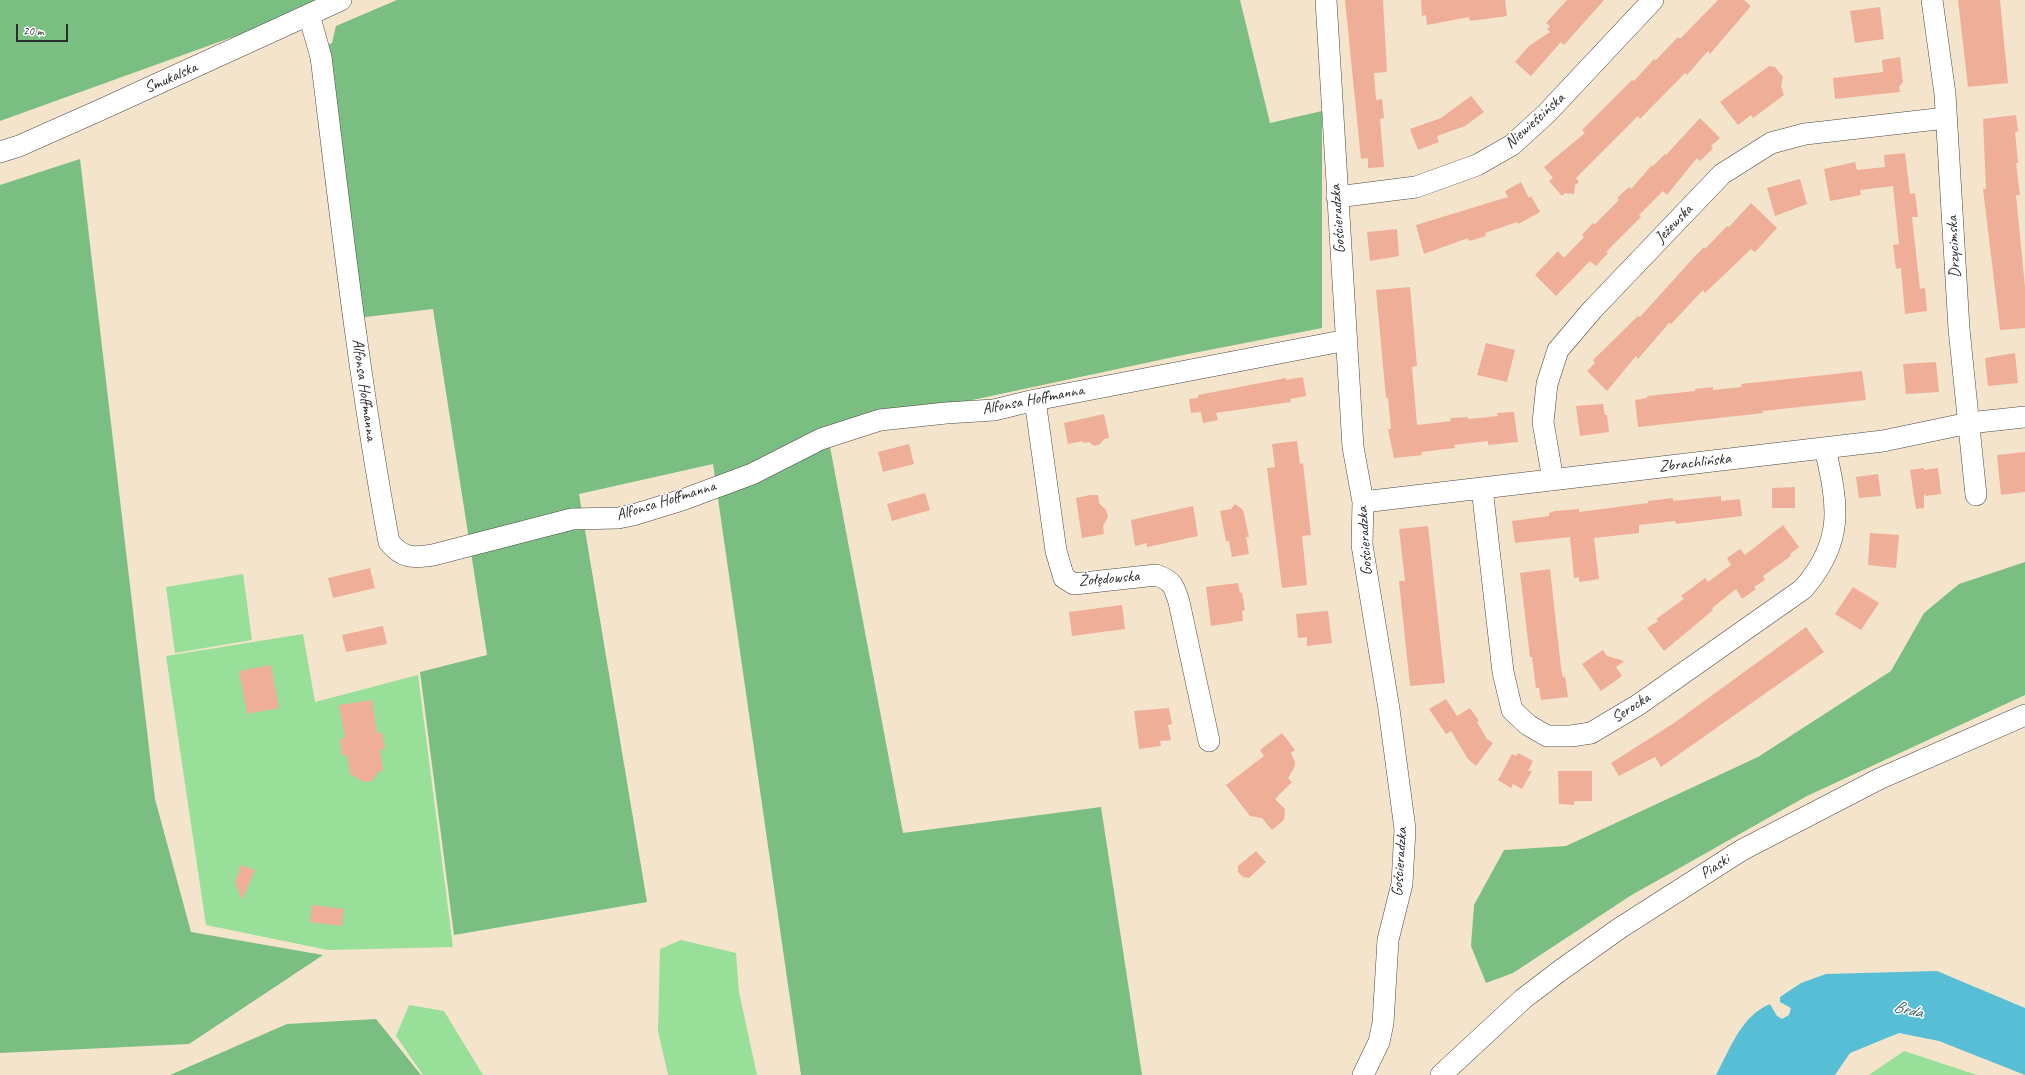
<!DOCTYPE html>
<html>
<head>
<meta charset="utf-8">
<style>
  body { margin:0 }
  #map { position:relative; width:2025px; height:1075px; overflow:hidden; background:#f4e4cb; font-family:Caveat,sans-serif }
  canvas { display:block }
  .scale { position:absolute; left:16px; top:24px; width:52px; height:18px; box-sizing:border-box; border:2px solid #2b2b2b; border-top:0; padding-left:5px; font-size:12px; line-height:14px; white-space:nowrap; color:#2b2b2b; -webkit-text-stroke:3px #fff; paint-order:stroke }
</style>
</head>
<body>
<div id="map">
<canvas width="2025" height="1075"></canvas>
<div class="scale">20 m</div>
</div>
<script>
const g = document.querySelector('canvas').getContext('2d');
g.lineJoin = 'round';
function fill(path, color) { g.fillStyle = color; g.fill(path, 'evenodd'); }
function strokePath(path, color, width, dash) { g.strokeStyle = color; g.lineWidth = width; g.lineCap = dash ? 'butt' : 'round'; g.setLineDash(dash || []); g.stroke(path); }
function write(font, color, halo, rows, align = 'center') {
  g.font = font + ' Caveat,sans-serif'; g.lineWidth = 3; g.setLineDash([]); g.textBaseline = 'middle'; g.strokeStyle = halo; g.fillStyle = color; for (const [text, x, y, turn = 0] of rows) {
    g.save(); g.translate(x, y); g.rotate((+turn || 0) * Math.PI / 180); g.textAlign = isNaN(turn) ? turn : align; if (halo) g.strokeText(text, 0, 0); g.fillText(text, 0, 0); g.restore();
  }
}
const green = new Path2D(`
  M 243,574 L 252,640 L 175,653 L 166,587 Z
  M 303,634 L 315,702 L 418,675 L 453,947 L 328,950 L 206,925 L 166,656 Z
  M 681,940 L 736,953 L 739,992 L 757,1075 L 668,1075 L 658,1031 L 660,949 Z
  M 409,1005 L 444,1011 L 483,1075 L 423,1075 L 396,1036 Z
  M 1904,1051 L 1977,1075 L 1869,1075 Z`);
const forest = new Path2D(`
  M 0,0 L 326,0 L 302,12 L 0,121 Z
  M 397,0 L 1240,0 L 1270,123 L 1322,111 L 1322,328 L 1183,355 L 827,431 L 903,833 L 1101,807 L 1142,1075 L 801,1075 L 713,464 L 579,494 L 647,902 L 454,935 L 420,672 L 487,655 L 433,309 L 357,318 L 328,45 L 332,43 L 336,26 Z
  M 80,159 L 155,799 L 191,932 L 323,955 L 189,1044 L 0,1053 L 0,185 Z
  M 2025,562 L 2025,695 L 1807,796 L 1630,896 L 1513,973 L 1486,983 L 1471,946 L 1474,905 L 1504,850 L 1566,846 L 1758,757 L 1891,671 L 1924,613 L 1959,584 Z
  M 376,1019 L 421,1075 L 170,1075 L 287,1024 Z`);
const water = new Path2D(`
  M 1937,971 L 2025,1008 L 2025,1075 L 1939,1041 L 1899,1033 L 1850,1053 L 1835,1075 L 1716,1075 C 1730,1049 1741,1016 1770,1004 L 1777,1016 L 1782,1019 L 1789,1015 L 1791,1008 L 1780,1002 L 1780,997 L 1801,983 L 1826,974 Z`);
const building = new Path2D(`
  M 1345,0 L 1383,0 L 1387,72 L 1374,73 L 1376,100 L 1382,99 L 1384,118 L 1380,119 L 1384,167 L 1368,168 L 1368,158 L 1361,159 Z
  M 1421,0 L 1505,0 L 1507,16 L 1470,21 L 1469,17 L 1427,25 L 1426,15 L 1422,16 Z
  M 1567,0 L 1604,0 L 1564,45 L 1561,42 L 1531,76 L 1515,62 L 1529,46 L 1550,32 L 1547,29 L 1550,26 L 1546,23 Z
  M 1718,0 L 1744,0 L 1751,6 L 1710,54 L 1708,51 L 1687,75 L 1685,73 L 1640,119 L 1638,116 L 1576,178 L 1579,182 L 1575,185 L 1574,194 L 1565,193 L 1562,196 L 1549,181 L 1553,178 L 1544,167 L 1585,133 L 1582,130 L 1632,80 L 1634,81 L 1654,59 L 1656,60 L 1678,37 L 1680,39 Z
  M 1958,0 L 2000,0 L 2008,83 L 1968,87 Z
  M 1880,7 L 1884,39 L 1855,43 L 1850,11 Z
  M 1900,57 L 1903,82 L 1899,87 L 1900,92 L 1835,99 L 1833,78 L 1883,72 L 1882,60 Z
  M 1769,66 L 1775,67 L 1783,77 L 1781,86 L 1784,95 L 1753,118 L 1751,115 L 1738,125 L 1720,102 Z
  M 1471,96 L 1484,112 L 1465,126 L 1437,136 L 1439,142 L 1418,150 L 1410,129 L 1441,118 Z
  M 2016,115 L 2018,131 L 2015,132 L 2018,163 L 2016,163 L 2020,195 L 2016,195 L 2025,287 L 2025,328 L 2000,330 L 1983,189 L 1986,189 L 1983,119 Z
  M 1700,118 L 1720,138 L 1711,146 L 1713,148 L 1700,161 L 1697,158 L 1667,195 L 1663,191 L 1639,215 L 1641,217 L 1606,252 L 1608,253 L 1596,266 L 1590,261 L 1556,296 L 1535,275 L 1558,251 L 1564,258 L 1584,237 L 1582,235 L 1593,223 L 1595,224 L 1619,200 L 1617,198 L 1629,187 L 1631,189 L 1652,165 L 1653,166 L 1665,154 L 1666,155 Z
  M 1905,153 L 1910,194 L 1915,193 L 1918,217 L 1912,217 L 1920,289 L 1925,288 L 1927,311 L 1905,314 L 1901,268 L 1896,269 L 1893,245 L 1899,244 L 1893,186 L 1860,190 L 1861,195 L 1830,201 L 1824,169 L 1855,162 L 1857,170 L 1885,167 L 1884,155 Z
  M 1800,179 L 1807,204 L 1775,216 L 1767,188 Z
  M 1521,182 L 1529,198 L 1531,196 L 1540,212 L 1518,224 L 1517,222 L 1485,233 L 1486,236 L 1469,241 L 1468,238 L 1424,254 L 1416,225 L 1508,197 L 1505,191 Z
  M 1751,203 L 1777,228 L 1755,252 L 1751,249 L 1705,293 L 1703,290 L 1671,324 L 1669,323 L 1638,359 L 1636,356 L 1607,391 L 1587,371 L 1595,363 L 1593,360 L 1638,316 L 1640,317 L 1696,255 L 1704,247 L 1705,249 L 1727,226 L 1729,227 Z
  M 1397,229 L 1399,256 L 1370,261 L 1367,232 Z
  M 1410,287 L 1417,366 L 1412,367 L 1417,425 L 1451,421 L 1450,418 L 1468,417 L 1468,419 L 1498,416 L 1497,413 L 1514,412 L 1518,442 L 1488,445 L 1488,441 L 1454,445 L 1455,448 L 1421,452 L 1422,455 L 1394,458 L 1388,429 L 1391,429 L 1388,398 L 1386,398 L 1376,290 Z
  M 1486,343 L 1515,350 L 1507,382 L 1477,375 Z
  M 2015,353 L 2018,383 L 1988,386 L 1985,358 Z
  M 1936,362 L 1939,392 L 1906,394 L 1903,364 Z
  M 1862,371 L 1866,400 L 1762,411 L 1763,413 L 1638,427 L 1635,400 L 1647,398 L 1647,396 L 1695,391 L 1695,389 L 1713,387 L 1713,390 L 1742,387 L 1741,384 Z
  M 1303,377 L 1306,396 L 1290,399 L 1291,402 L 1216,413 L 1218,420 L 1203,423 L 1201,412 L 1191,413 L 1189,399 L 1198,398 L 1198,395 L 1286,378 L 1286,380 Z
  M 1603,404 L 1605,415 L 1607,415 L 1609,432 L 1580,436 L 1576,406 Z
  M 1104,414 L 1109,438 L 1104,439 L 1100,444 L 1094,446 L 1089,442 L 1083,443 L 1083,441 L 1068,444 L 1064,423 Z
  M 1297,441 L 1300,464 L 1303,463 L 1311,535 L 1302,536 L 1307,585 L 1282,588 L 1267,468 L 1275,467 L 1272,444 Z
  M 909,444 L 914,464 L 883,472 L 878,452 Z
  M 2025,452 L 2025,492 L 2001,495 L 1997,455 Z
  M 1924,468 L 1924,470 L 1938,468 L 1941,494 L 1926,496 L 1924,494 L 1924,508 L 1916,509 L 1910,470 Z
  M 1878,474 L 1881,496 L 1859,498 L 1856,477 Z
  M 1795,487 L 1795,508 L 1772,508 L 1772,488 Z
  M 925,493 L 930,510 L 892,521 L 887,504 Z
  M 1090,495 L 1098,495 L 1099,503 L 1106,510 L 1108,517 L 1103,526 L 1104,534 L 1082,538 L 1076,498 Z
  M 1721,496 L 1721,501 L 1740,499 L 1742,516 L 1676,524 L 1675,521 L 1639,525 L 1639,533 L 1594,538 L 1599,579 L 1579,582 L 1579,577 L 1574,578 L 1570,537 L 1515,543 L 1512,521 L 1549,516 L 1549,513 L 1555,511 L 1579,509 L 1579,512 L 1648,503 L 1648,501 L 1673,498 L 1673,501 Z
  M 1235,504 L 1243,510 L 1249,537 L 1246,537 L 1249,554 L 1232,557 L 1229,541 L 1226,541 L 1220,511 L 1231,509 Z
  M 1193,506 L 1198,536 L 1147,547 L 1147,543 L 1135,546 L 1131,520 Z
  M 1783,525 L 1799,547 L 1790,554 L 1791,556 L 1763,576 L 1765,580 L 1754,587 L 1756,589 L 1742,599 L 1736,589 L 1712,608 L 1713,610 L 1664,651 L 1647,628 L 1658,621 L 1656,619 L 1684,599 L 1681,596 L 1705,578 L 1708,582 L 1731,565 L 1727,558 L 1740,549 L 1745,555 Z
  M 1428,526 L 1445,683 L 1410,686 L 1399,581 L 1405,581 L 1399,529 Z
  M 1870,533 L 1899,535 L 1896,568 L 1868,565 Z
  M 370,568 L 375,588 L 333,598 L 328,578 Z
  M 1550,569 L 1561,668 L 1563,678 L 1565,676 L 1568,697 L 1541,700 L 1539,688 L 1536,688 L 1532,657 L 1530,657 L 1520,573 Z
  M 1238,583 L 1240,593 L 1242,592 L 1245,610 L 1242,611 L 1243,621 L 1211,626 L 1206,587 Z
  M 1853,587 L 1879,603 L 1861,630 L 1835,614 Z
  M 1122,605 L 1125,629 L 1072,636 L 1069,612 Z
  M 1328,611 L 1332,643 L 1307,646 L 1307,637 L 1298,638 L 1296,614 Z
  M 383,626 L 387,644 L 346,652 L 342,635 Z
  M 1806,627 L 1824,652 L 1661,767 L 1655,757 L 1619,776 L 1611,763 L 1674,723 Z
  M 1603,650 L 1607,656 L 1624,661 L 1616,667 L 1622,676 L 1601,691 L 1582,664 Z
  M 271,665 L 279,708 L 247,714 L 239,671 Z
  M 1446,699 L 1457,716 L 1470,708 L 1479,721 L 1477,722 L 1487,739 L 1493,743 L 1476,766 L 1468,759 L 1451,731 L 1446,734 L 1429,709 Z
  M 372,700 L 377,733 L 382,732 L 385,749 L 380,750 L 383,771 L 379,771 L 372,781 L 364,782 L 350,774 L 347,755 L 342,756 L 340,739 L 345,738 L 339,705 Z
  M 1169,708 L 1172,724 L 1168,725 L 1171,740 L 1160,741 L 1161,746 L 1139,749 L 1134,711 Z
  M 1282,733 L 1295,750 L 1291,753 L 1295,762 L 1294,768 L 1288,778 L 1292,782 L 1275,799 L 1285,809 L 1284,820 L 1272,830 L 1262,818 L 1250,816 L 1226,785 L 1264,756 L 1260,750 Z
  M 1518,753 L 1533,761 L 1528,771 L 1532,771 L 1522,789 L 1513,784 L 1511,788 L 1498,780 L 1512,754 L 1516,756 Z
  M 1558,771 L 1592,771 L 1592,801 L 1574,801 L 1574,805 L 1559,804 Z
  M 1256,851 L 1266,862 L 1249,878 L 1243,877 L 1238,872 L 1238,866 Z
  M 241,865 L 255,870 L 242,900 L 235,882 Z
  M 312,905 L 344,909 L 342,926 L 310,922 Z`);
const minor = new Path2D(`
  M 1326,0 L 1353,447 L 1363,502 L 1362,545 L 1389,709 L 1405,829 L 1402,884 L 1388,940 L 1383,1023 L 1379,1042 L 1363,1075
  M 1932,0 L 1945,94 L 1959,329 L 1976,495
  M 309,15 L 321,57 C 341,219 359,381 389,542 C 403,559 413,558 433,555 L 572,519 L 618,518 L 633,515 L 682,500 L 752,474 L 821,439 L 880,420 L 946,413 L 994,410 L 1035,400 L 1347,340
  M 0,152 L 19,146 L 98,111 L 341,0
  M 1337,197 L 1416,187 L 1477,165 L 1512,145 L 1547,113 L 1653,0
  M 1035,400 L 1056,551 L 1064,578 L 1074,584 L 1156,575 C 1173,581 1174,586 1179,602 L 1209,741
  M 1553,480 L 1543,422 L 1547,384 L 1558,350 L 1593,309 L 1722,174 L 1771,143 L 1805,134 L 1946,118
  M 1482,488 L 1503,672 L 1512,710 L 1528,725 L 1547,736 L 1571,736 L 1591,733 L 1638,705 L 1803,589 C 1845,541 1838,505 1825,448
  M 1363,502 L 1883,441 L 1969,423 L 2025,417
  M 1441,1075 L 1523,999 L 1561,970 L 1620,928 L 1742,850 L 1879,779 L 2025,715`);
const streetNames = [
  ["Smukalska",171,78,-24],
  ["Niewieścińska",1535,121,-42],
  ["Gościeradzka",1338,219,-94],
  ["Jeżewska",1674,224,-46],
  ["Drzycimska",1954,247,-93],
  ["Alfonsa Hoffmanna",364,390,82],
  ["Alfonsa Hoffmanna",1033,400,-11],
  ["Zbrachlińska",1695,463,-7],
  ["Alfonsa Hoffmanna",666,501,-17],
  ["Gościeradzka",1365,541,-94],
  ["Żołędowska",1109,579,-5],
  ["Serocka",1631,708,-33],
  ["Gościeradzka",1400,862,-86],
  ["Piaski",1715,867,-33]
];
const waterNames = [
  ["Brda",1908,1010,14]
];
fill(green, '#98df99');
fill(forest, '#7abe81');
fill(water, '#58bed6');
fill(building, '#efae98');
strokePath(minor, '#494743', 22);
strokePath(minor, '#fff', 21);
write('16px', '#2b2b2b', '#fff', streetNames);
write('italic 17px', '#3b5e67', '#fff', waterNames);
</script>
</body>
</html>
